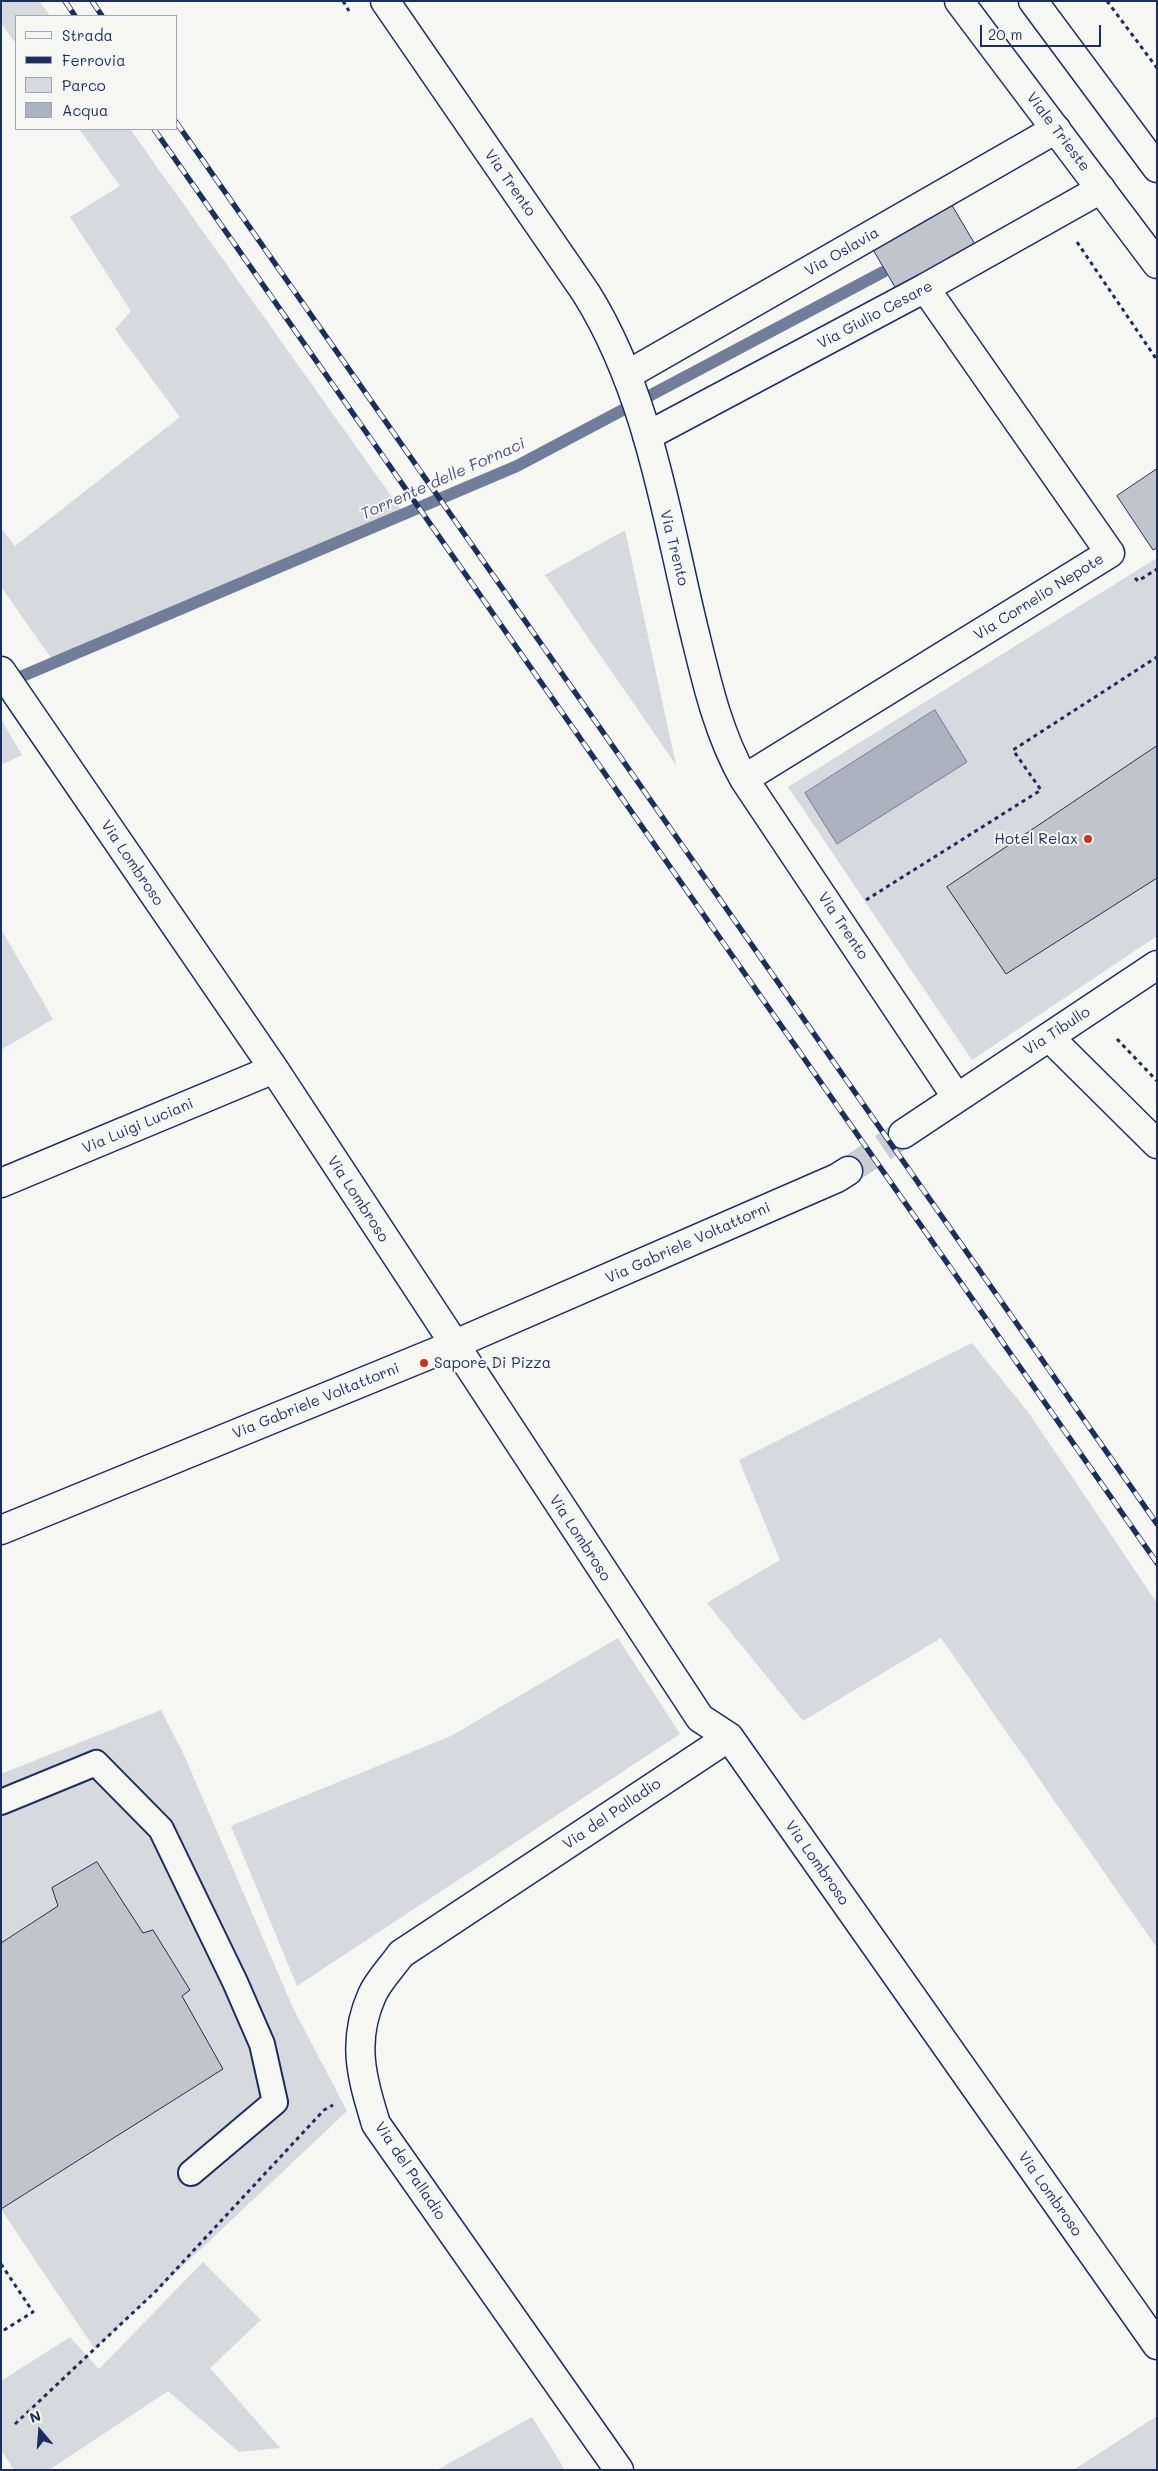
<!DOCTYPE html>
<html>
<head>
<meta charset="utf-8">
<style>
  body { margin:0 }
  #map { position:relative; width:1158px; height:2471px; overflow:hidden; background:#f6f6f2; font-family:Mali,sans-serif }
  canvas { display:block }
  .frame { position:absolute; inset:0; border:2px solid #1b2f5e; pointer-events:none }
  .legend { position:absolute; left:15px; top:15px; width:162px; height:115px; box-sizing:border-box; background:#f6f6f2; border:1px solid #9ea6b7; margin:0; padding:6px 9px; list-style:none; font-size:15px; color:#1b2f5e }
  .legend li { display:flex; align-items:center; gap:10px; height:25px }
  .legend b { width:25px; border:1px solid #9ea6b7 }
  .north { position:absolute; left:15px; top:2406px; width:50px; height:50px; -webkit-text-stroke:4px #f6f6f2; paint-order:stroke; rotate:342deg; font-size:14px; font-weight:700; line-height:20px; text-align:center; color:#1b2f5e }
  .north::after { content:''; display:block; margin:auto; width:18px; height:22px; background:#1b2f5e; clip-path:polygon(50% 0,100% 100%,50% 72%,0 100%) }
  .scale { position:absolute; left:980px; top:25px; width:121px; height:22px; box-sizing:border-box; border:2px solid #1b2f5e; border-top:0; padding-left:6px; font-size:15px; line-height:18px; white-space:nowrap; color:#1b2f5e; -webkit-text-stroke:4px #f6f6f2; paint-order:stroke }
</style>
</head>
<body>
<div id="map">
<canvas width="1158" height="2471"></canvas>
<div class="frame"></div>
<ul class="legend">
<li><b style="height:6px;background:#f6f6f2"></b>Strada</li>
<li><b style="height:6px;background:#1b2f5e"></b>Ferrovia</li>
<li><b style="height:14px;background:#d6d9dd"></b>Parco</li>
<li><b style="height:14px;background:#abb2c0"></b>Acqua</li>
</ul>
<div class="north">N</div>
<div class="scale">20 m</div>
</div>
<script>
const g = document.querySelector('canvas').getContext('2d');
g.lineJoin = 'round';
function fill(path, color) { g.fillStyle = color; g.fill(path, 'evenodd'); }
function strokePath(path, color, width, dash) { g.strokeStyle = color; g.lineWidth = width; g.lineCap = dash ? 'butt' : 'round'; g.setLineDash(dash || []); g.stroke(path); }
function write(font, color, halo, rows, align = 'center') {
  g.font = font + ' Mali,sans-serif'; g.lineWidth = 4; g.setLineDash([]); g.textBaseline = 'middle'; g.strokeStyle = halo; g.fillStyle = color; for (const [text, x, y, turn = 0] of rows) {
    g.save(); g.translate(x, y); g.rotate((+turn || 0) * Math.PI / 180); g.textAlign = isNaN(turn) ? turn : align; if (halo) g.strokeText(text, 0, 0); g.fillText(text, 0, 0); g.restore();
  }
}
const green = new Path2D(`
  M 3,1 L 39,1 L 50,16 L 16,16 L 16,44 L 1,23 L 1,2 Z
  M 79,129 L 130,129 L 404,514 L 54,662 L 1,587 L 1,528 L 15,546 L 180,417 L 115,329 L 131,311 L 70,217 L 120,186 Z
  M 625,530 L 676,765 L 545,575 Z
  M 1157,558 L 1157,936 L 972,1060 L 788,787 Z
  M 1,719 L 22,755 L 1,765 Z
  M 1,929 L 53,1019 L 1,1050 Z
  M 972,1343 L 1028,1412 L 1157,1603 L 1157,1948 L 941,1638 L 803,1721 L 707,1603 L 780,1560 L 739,1460 Z
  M 618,1638 L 680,1734 L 297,1986 L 231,1826 L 451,1736 Z
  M 161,1710 L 184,1755 L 293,2008 L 347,2111 L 95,2349 L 1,2209 L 223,2069 L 182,1996 L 190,1990 L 153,1930 L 143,1933 L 97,1863 L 53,1888 L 58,1906 L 1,1943 L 1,1774 Z
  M 203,2262 L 261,2320 L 210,2368 L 280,2448 L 239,2452 L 168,2391 L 49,2470 L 14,2470 L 1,2450 L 1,2381 L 70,2337 L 99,2369 Z
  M 1157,2416 L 1157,2470 L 1073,2470 Z
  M 532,2417 L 565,2470 L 437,2470 Z`);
const water = new Path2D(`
  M 935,710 L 967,762 L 837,844 L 805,793 Z`);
const stream = new Path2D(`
  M 6,683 L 517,466 L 883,272`);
const building = new Path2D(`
  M 950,202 L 976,246 L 898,292 L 872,248 Z
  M 1157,469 L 1157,548 L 1153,550 L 1117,496 Z
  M 1157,746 L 1157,878 L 1006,974 L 947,887 Z
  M 97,1862 L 143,1933 L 153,1930 L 190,1990 L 182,1996 L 223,2069 L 1,2209 L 1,1943 L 58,1906 L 52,1888 Z`);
const streetTunnel = new Path2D(`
  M 848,1171 L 903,1134`);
const path = new Path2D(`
  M 343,1 L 349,11
  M 1107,1 L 1157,68
  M 1077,242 L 1157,360
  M 1135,578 L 1138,581 L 1157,569
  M 866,900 L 1041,790 L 1013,750 L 1157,657
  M 1117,1039 L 1157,1081
  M 1,2264 L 33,2312 L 1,2332
  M 15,2424 L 156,2291 L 324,2110 L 333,2105`);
const lane = new Path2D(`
  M 1,1802 L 96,1763 L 161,1829 L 235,1982 L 262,2044 L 275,2102 L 191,2173`);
const street = new Path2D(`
  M 385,1 L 586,293 C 648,392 666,514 693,626 C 706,679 717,731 744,779 L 957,1098
  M 627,375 L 1056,129
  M 647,436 L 925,288 L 1101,189
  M 1,671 L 274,1069 L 700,1718 L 729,1737 L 1157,2345
  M 744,779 L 1110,553 L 925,288
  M 1049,1037 L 1157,1144
  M 903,1134 L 1157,965
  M 1,1183 L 274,1069
  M 1,1530 L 453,1345 L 837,1178 L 848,1171
  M 619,2470 L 376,2124 C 362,2078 351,2042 372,1995 C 378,1981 392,1967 401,1954 L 729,1737`);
const secondary = new Path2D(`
  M 959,1 L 1157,264
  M 1033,1 L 1157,168`);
const rail = new Path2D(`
  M 65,1 L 75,16
  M 92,1 L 102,16
  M 176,122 L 1157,1524
  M 154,129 L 1157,1563`);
const markers = [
  [1088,839,5,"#c8321e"],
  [424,1363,5,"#c8321e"]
];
const streetNames = [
  ["Viale Trieste",1058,132,53],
  ["Via Trento",510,183,55],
  ["Via Oslavia",842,252,-30],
  ["Via Giulio Cesare",875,315,-28],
  ["Via Trento",674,548,76],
  ["Via Cornelio Nepote",1039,597,-32],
  ["Via Lombroso",132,863,56],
  ["Via Trento",843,926,56],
  ["Via Tibullo",1057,1031,-33],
  ["Via Luigi Luciani",138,1126,-23],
  ["Via Lombroso",358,1199,57],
  ["Via Gabriele Voltattorni",688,1243,-24],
  ["Via Gabriele Voltattorni",316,1401,-22],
  ["Via Lombroso",580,1538,57],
  ["Via del Palladio",612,1814,-34],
  ["Via Lombroso",817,1863,55],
  ["Via del Palladio",410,2171,56],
  ["Via Lombroso",1050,2194,55]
];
const poiNames = [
  ["Hotel Relax",1078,839],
  ["Sapore Di Pizza",434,1363,"left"]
];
const waterNames = [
  ["Torrente delle Fornaci",443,479,-24]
];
fill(green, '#d6d9dd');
fill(water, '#abb2c0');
strokePath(water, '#717e99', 1);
strokePath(stream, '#717e99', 12);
fill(building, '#c0c4cd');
strokePath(building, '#1b2f5e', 1);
strokePath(streetTunnel, '#caced4', 28, [28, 14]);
strokePath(lane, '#1b2f5e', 28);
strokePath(street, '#1b2f5e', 31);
strokePath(secondary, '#1b2f5e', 31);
strokePath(path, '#1b2f5e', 3, [4, 4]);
strokePath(lane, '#f6f6f2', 24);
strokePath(street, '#f6f6f2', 28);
strokePath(secondary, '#f6f6f2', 28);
strokePath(rail, '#1b2f5e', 5.5);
strokePath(rail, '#f6f6f2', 4, [11]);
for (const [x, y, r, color] of markers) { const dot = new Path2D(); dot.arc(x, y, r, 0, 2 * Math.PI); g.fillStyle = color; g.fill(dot); strokePath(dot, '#f6f6f2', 2); }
write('15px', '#1b2f5e', '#f6f6f2', streetNames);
write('15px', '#1b2f5e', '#f6f6f2', poiNames, 'right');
write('italic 16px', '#46567b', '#f6f6f2', waterNames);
</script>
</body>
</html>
